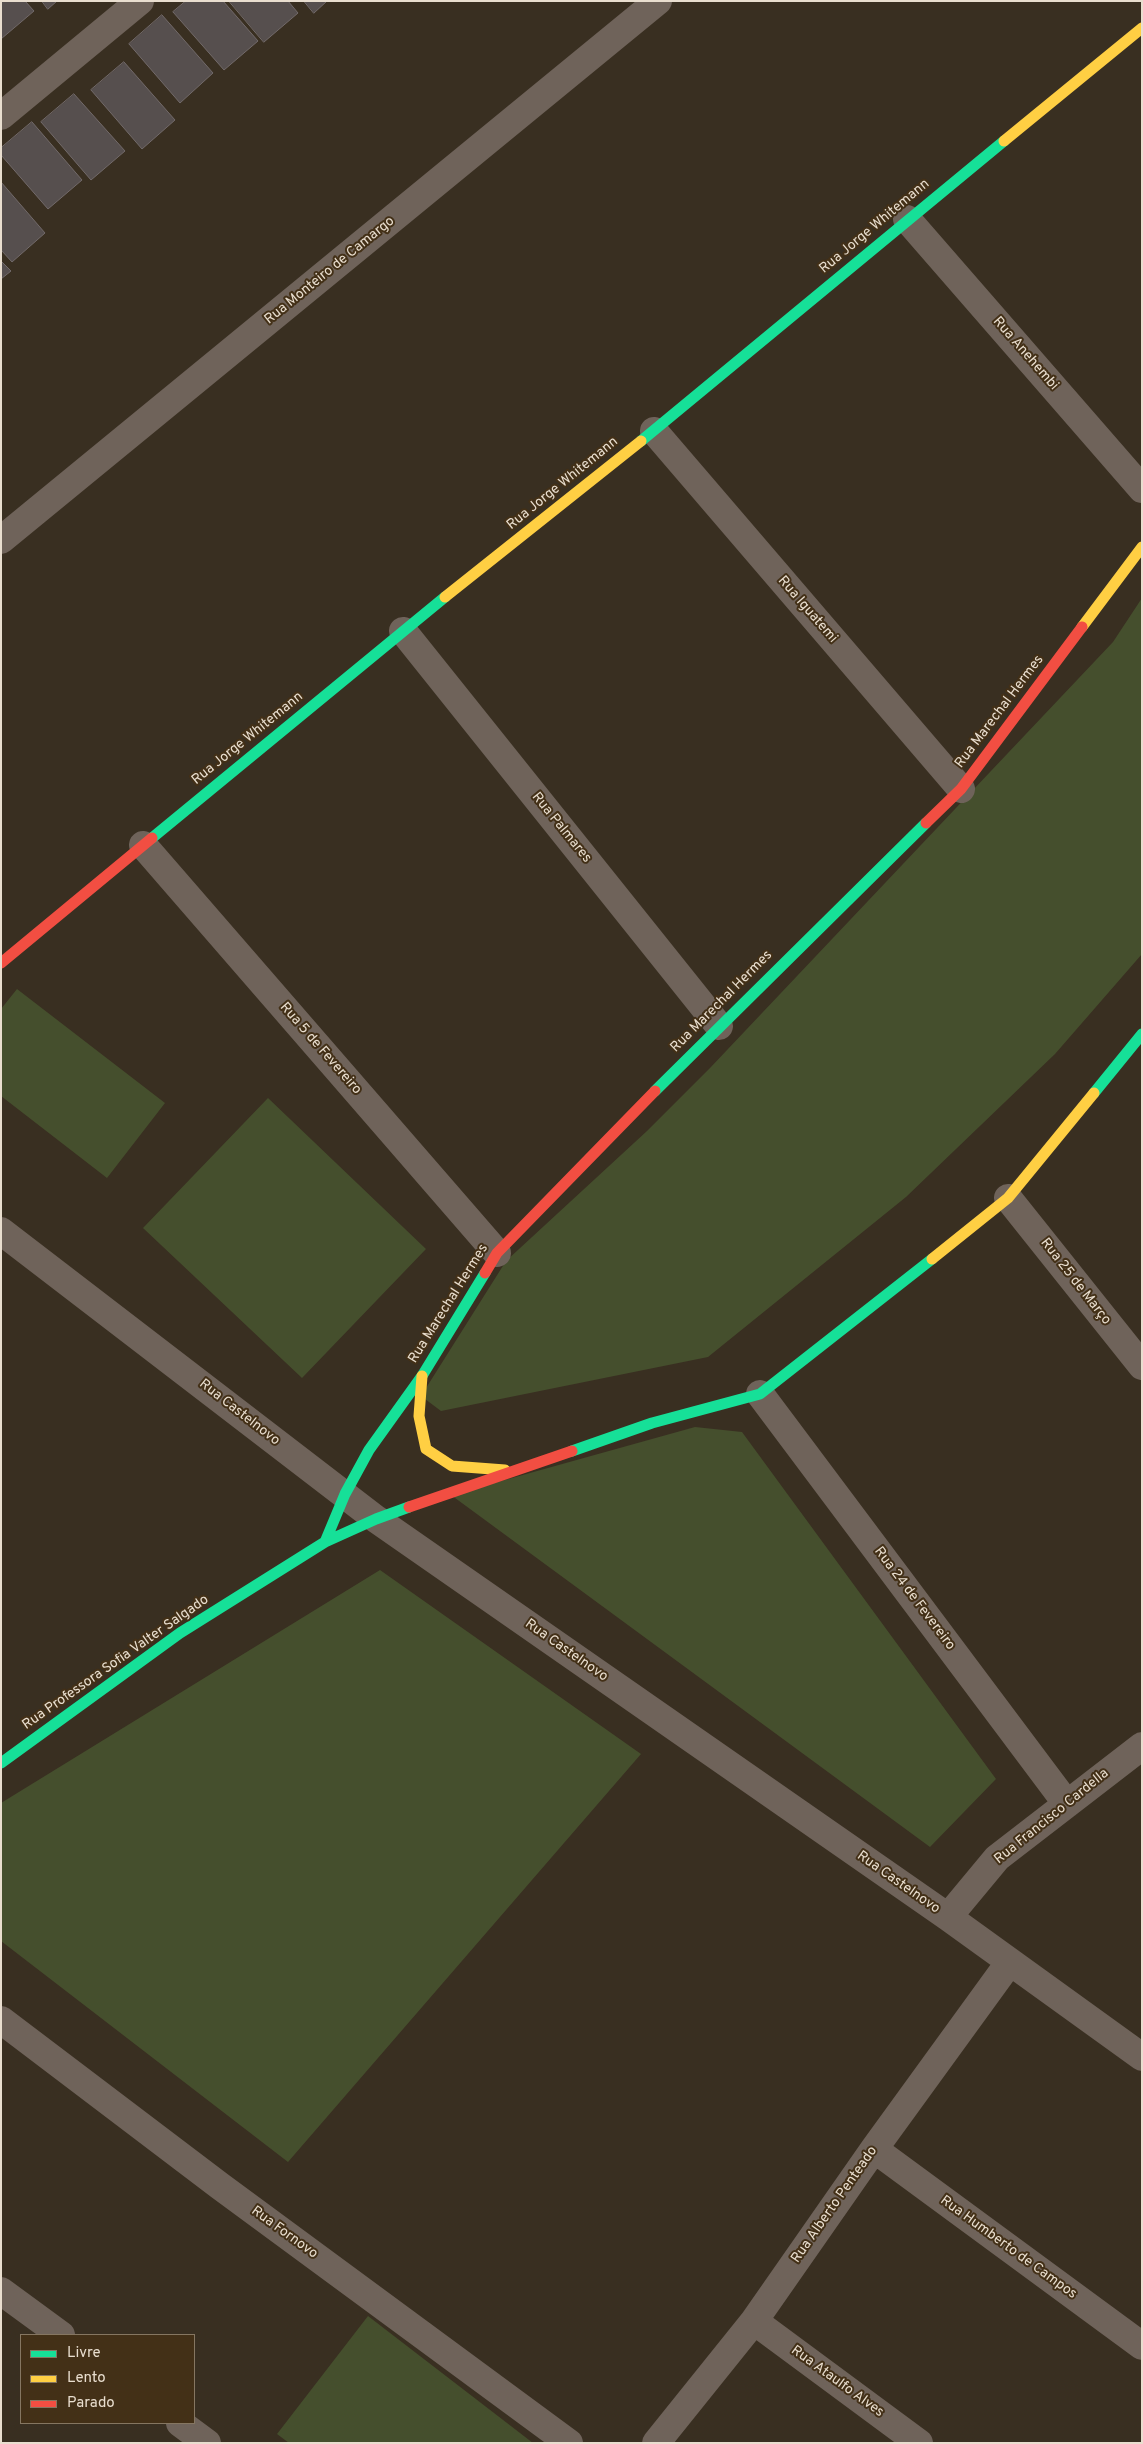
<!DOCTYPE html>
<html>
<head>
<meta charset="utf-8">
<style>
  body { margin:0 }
  #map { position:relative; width:1143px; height:2444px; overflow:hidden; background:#392f21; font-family:Overpass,sans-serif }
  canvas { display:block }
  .frame { position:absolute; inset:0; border:2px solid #e9decf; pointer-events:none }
  .legend { position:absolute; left:20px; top:2334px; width:175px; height:90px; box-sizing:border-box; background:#433017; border:1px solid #857661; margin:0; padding:6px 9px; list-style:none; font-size:15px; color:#e9decf }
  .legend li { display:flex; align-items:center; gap:10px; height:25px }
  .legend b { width:25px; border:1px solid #857661 }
</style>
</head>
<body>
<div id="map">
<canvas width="1143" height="2444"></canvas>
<div class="frame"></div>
<ul class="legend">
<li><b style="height:6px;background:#16e098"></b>Livre</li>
<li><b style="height:6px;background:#ffcf43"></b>Lento</li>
<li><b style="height:6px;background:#f24e42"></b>Parado</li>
</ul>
</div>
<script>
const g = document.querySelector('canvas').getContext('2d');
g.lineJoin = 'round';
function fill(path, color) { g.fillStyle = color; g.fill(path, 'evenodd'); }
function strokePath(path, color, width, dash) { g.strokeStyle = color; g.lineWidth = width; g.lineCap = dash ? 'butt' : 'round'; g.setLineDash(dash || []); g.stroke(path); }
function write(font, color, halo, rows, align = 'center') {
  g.font = font + ' Overpass,sans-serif'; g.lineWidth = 4; g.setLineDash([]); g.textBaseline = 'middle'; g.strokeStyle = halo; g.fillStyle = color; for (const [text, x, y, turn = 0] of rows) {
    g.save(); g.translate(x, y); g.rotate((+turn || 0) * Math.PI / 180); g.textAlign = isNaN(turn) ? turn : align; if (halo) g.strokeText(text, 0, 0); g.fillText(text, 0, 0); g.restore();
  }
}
const green = new Path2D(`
  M 1142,598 L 1142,954 L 1055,1054 L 906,1197 L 708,1357 L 441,1411 L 421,1396 L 506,1261 L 647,1131 L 710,1068 L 1113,642 Z
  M 17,989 L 165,1103 L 107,1178 L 1,1096 L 1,1009 Z
  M 268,1098 L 426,1249 L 302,1378 L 143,1228 Z
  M 695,1427 L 742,1432 L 996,1779 L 930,1847 L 451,1495 Z
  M 380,1570 L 641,1754 L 288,2162 L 1,1941 L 1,1803 Z
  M 368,2316 L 533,2443 L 289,2443 L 277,2434 Z`);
const building = new Path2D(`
  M 1,1 L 25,1 L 34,11 L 1,39 Z
  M 42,1 L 57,1 L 48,9 Z
  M 186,1 L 223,1 L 258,41 L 224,70 L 173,12 Z
  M 229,1 L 288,1 L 298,13 L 264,42 Z
  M 304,1 L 327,1 L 314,13 Z
  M 162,15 L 213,73 L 180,103 L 129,44 Z
  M 124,62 L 175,120 L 142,149 L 91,90 Z
  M 74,94 L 125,151 L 91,180 L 41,122 Z
  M 32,122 L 82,180 L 48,209 L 1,155 L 1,148 Z
  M 1,182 L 45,233 L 12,262 L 1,250 Z
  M 1,261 L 11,271 L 1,279 Z`);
const street = new Path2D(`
  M 1,116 L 140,1
  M 907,219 L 1142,489
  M 654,431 L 961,789
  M 1,540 L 658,1
  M 403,631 L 719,1026
  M 143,845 L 497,1253
  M 1008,1198 L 1142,1366
  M 1,1231 L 376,1519 L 948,1917 L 1142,2057
  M 760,1394 L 1067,1804
  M 948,1917 L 997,1858 L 1142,1746
  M 1,2020 L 220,2186 L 569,2443
  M 874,2149 L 1142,2346
  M 1,2291 L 61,2335
  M 754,2321 L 919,2443
  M 180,2423 L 207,2443
  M 656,2443 L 754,2321 L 874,2149 L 1009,1963`);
const fast = new Path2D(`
  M 641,441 L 1004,141
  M 152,838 L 445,597
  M 655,1091 L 926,823
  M 1094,1093 L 1142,1034
  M 572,1451 L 652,1423 L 760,1394 L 932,1259
  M 325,1542 L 345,1494 L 369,1450 L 422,1376 L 485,1273
  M 1,1763 L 180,1633 L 325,1542 L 376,1519 L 409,1507`);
const slow = new Path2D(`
  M 1004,141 L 1142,28
  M 445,597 L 641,441
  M 1082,627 L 1142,547
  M 932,1259 L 1008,1198 L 1094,1093
  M 422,1376 L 419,1416 L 426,1449 L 452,1466 L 505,1470`);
const jam = new Path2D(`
  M 926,823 L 961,789 L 1082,627
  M 1,963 L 152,838
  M 485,1273 L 497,1253 L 655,1091
  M 409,1507 L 572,1451`);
const streetNames = [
  ["Rua Jorge Whitemann",875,227,-40],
  ["Rua Monteiro de Camargo",330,271,-39],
  ["Rua Anehembi",1025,354,49],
  ["Rua Jorge Whitemann",563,484,-39],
  ["Rua Iguatemi",807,610,49],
  ["Rua Marechal Hermes",1000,712,-53],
  ["Rua Jorge Whitemann",248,739,-39],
  ["Rua Palmares",561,828,51],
  ["Rua Marechal Hermes",722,1002,-45],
  ["Rua 5 de Fevereiro",320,1049,49],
  ["Rua 25 de Março",1075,1282,52],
  ["Rua Marechal Hermes",449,1304,-58],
  ["Rua Castelnovo",239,1413,38],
  ["Rua 24 de Fevereiro",914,1599,53],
  ["Rua Castelnovo",566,1651,35],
  ["Rua Professora Sofia Valter Salgado",116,1663,-35],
  ["Rua Francisco Cardella",1052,1817,-39],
  ["Rua Castelnovo",898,1883,35],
  ["Rua Alberto Penteado",835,2205,-55],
  ["Rua Fornovo",284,2233,36],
  ["Rua Humberto de Campos",1008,2248,36],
  ["Rua Ataulfo Alves",837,2382,36]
];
fill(green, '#454f2d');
fill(building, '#564f4e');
strokePath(building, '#726a6a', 1);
strokePath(street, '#6f635a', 28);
strokePath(fast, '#16e098', 11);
strokePath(slow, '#ffcf43', 11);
strokePath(jam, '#f24e42', 11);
write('14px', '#e9decf', '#433017', streetNames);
</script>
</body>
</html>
